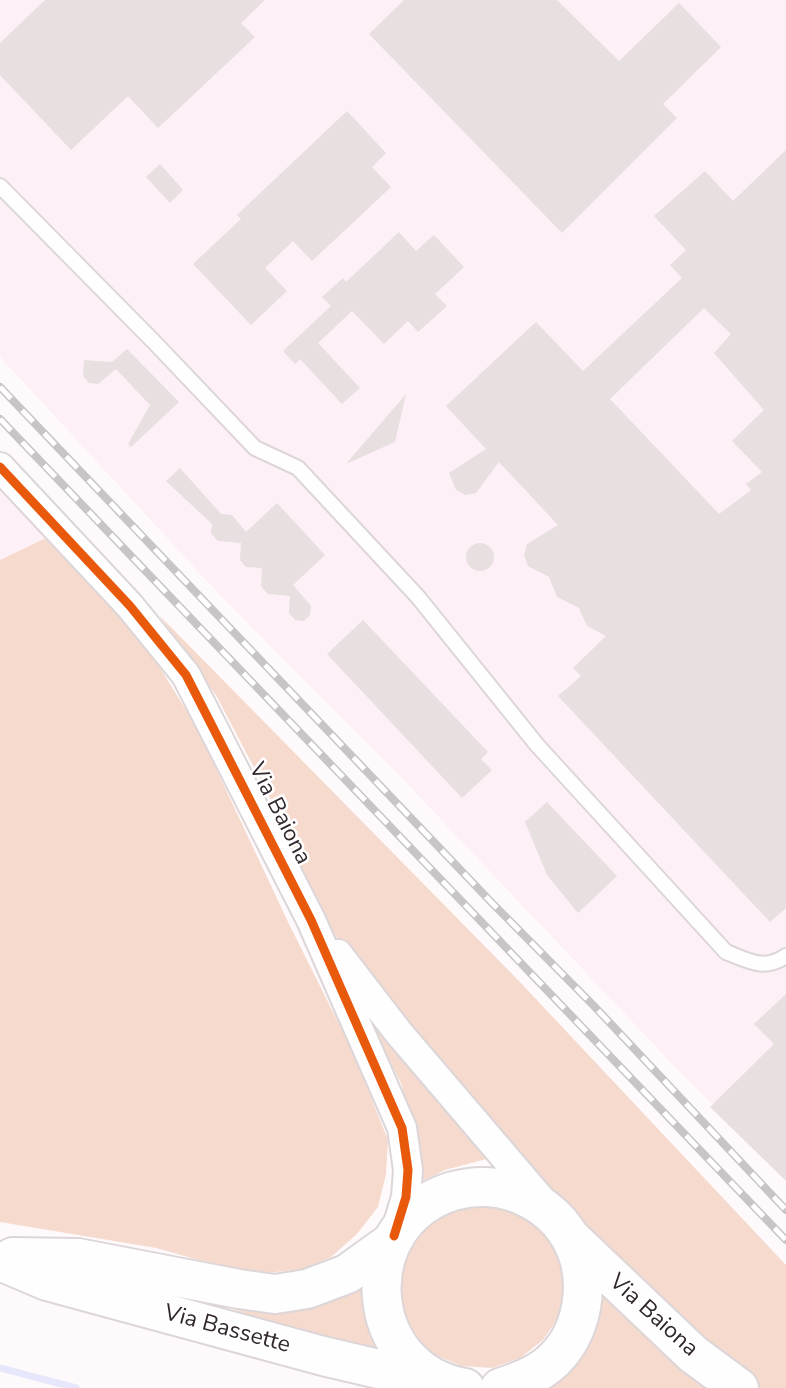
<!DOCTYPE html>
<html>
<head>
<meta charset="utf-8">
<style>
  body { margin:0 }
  canvas { display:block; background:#fefafc }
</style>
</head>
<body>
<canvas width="786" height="1388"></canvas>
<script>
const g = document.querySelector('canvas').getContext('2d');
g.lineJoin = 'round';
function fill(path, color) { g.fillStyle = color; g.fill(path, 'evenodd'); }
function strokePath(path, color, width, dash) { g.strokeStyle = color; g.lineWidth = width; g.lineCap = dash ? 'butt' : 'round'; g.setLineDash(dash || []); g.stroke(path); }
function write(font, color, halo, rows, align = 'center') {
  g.font = font + ' "Nunito Sans",sans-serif'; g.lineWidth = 5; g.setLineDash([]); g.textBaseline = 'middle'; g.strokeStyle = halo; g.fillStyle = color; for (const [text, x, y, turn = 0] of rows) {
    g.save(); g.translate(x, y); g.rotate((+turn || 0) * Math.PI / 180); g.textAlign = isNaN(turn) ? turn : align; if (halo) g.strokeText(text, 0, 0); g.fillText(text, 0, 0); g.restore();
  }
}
const built = new Path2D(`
  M 0,0 L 786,0 L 786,1178 L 678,1070 L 392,768 L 217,592 L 0,357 Z
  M 0,489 L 46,538 L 0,560 Z`);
const green = new Path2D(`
  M 46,538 L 143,640 L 197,728 L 289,924 L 352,1050 L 388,1140 L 386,1174 L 378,1207 L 357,1234 L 331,1257 L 302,1269 L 267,1273 L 209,1263 L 156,1248 L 0,1222 L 0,560 Z
  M 159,615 L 518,980 L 786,1265 L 786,1388 L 757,1388 L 740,1377 L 593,1233 L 444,1070 L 322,919 L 282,821 L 217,697 Z
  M 374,1022 L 490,1158 L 445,1170 L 416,1184 L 422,1157 L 401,1083 L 375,1034 Z
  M 488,1197 L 537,1218 L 564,1264 L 566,1292 L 558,1318 L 543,1340 L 520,1358 L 492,1368 L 462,1366 L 435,1355 L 413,1335 L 399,1309 L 401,1251 L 415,1228 Z
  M 364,1282 L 390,1353 L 250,1316 L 226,1306 L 279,1309 Z
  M 594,1283 L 709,1388 L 527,1388 Z`);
const stream = new Path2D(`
  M 0,1368 L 76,1388`);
const building = new Path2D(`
  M 45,0 L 265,0 L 241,23 L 255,37 L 158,128 L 128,96 L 71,150 L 0,75 L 0,43 Z
  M 404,0 L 557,0 L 619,61 L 679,3 L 721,47 L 663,104 L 677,118 L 562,233 L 369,34 Z
  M 347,111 L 386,153 L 372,167 L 391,187 L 312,261 L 293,241 L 265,268 L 287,291 L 251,325 L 193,264 L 241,219 L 237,215 Z
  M 786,150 L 786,908 L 770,922 L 558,696 L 581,676 L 573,668 L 606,636 L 587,626 L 579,608 L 557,597 L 549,577 L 528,566 L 524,555 L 527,544 L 558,525 L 499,462 L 476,493 L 465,495 L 456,490 L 449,473 L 486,449 L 446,406 L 536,322 L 583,371 L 682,278 L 670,265 L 686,250 L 654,216 L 705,171 L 733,201 ZM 704,308 L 731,334 L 714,353 L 764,410 L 732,441 L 762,472 L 746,484 L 751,490 L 719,514 L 610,399 Z
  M 160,164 L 183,190 L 170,203 L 146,177 Z
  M 399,232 L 416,251 L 434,235 L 464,267 L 435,294 L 447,306 L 418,332 L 408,321 L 384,344 L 352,311 L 318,343 L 360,388 L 342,404 L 300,359 L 295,364 L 283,351 L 331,306 L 322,297 L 343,278 L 346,282 Z
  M 127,349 L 179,402 L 131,447 L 128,444 L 150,405 L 116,369 L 98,384 L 89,383 L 83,376 L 84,360 L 112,362 Z
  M 406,394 L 395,442 L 346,464 Z
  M 180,468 L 221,514 L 232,515 L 246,532 L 277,503 L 325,555 L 293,585 L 311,606 L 310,615 L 304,621 L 295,620 L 289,613 L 290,596 L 268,594 L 261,586 L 262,568 L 246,567 L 240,560 L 241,543 L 218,541 L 211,533 L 212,524 L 166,481 Z
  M466 557a14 14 0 1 1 28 0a14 14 0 1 1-28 0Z
  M 363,620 L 488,752 L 481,759 L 492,770 L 462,798 L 327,654 Z
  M 547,802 L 617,876 L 578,913 L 547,875 L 525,822 Z
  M 786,994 L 786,1181 L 710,1107 L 774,1044 L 754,1024 Z`);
const lane = new Path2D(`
  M 0,186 L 155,343 L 255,448 L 298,468 L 418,597 L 537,745 L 726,952 C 749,961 764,971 786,956`);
const street = new Path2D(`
  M 0,467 L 130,606 L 186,675 L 206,714 L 311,920 L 402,1128 L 408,1170 L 406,1197 L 396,1230
  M 338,954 L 398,1032 L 544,1203`);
const secondary = new Path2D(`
  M 571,1238 L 693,1354 L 739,1388
  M 13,1257 L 78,1258 L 239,1289 L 275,1294 L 307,1289 L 347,1274 L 390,1243
  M 0,1261 L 47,1281 L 323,1356 L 434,1382
  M 465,1388 C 360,1370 352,1222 453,1191 C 472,1186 491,1185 510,1191 C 535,1199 558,1215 571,1239 C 593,1279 584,1336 548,1365 C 533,1377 517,1382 500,1388`);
const rail = new Path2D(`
  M 0,387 L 493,904 L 594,1006 L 786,1210
  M 0,419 L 786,1240`);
const cycleway = new Path2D(`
  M 0,467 L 130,606 L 186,675 L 206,714 L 311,920 L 402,1128 L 408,1170 L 406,1197 L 394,1236`);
const streetNames = [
  ["Via Baiona",279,814,63],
  ["Via Baiona",653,1316,42],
  ["Via Bassette",227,1330,15]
];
fill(built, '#fef0f7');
fill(green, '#f5dacd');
strokePath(stream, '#e6e7fb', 7);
fill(building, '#e7dfe0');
strokePath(lane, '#ddd6d9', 18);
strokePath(street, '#ddd6d9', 32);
strokePath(secondary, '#ddd6d9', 42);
strokePath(lane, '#fffeff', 14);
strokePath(street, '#fffeff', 28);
strokePath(secondary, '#fffeff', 38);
strokePath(rail, '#c8c5c6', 8);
strokePath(rail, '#fff', 5, [16]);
strokePath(cycleway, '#e8590c', 9);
write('23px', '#31272c', '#fff', streetNames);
</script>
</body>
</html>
